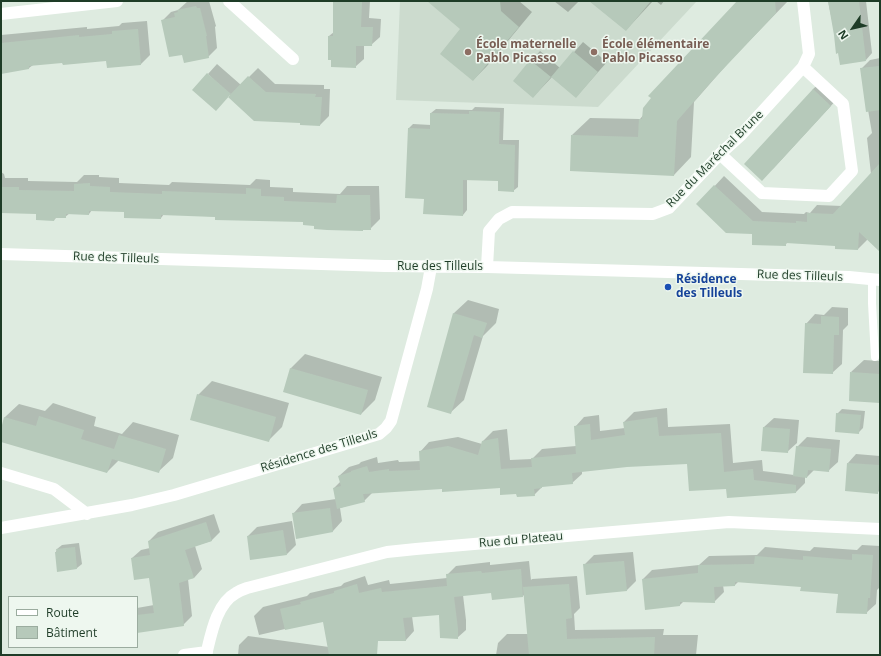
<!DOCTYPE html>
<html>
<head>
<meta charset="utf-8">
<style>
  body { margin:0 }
  #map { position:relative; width:881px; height:656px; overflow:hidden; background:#deebe0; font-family:"Open Sans",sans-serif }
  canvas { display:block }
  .frame { position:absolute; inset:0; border:2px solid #1e3c27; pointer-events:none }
  .legend { position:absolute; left:8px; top:596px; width:130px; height:52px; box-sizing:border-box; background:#eef7ef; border:1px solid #9bac9f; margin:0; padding:5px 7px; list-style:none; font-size:12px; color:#1e3c27 }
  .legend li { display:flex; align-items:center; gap:8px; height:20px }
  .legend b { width:20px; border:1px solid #9bac9f }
  .north { position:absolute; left:833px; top:8px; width:40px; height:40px; -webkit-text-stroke:3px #eef7ef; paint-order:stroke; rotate:236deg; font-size:11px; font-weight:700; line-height:16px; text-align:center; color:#1e3c27 }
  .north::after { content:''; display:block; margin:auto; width:14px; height:18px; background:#1e3c27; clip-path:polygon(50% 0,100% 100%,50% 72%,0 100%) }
</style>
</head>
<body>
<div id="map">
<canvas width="881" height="656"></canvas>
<div class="frame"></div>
<ul class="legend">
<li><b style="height:5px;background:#fff"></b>Route</li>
<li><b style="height:11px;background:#b6c9ba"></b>Bâtiment</li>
</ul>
<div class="north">N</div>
</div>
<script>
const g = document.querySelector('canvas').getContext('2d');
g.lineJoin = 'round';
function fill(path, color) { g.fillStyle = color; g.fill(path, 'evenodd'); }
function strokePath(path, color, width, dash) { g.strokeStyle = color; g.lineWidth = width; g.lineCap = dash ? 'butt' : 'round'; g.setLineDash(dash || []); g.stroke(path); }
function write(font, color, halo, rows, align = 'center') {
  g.font = font + ' "Open Sans",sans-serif'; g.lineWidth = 3; g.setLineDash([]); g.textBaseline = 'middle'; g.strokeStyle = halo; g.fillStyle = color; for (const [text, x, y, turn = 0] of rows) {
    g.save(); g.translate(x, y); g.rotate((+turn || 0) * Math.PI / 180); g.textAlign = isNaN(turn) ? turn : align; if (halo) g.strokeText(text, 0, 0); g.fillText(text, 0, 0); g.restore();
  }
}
const built = new Path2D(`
  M 400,1 L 697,1 L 598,107 L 396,100 Z`);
const shadow = new Path2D(`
  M 188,1 L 209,1 L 216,26 L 215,27 L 217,48 L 208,57 L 183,54 L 162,21 L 171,12 L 178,10 Z
  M 334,1 L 370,1 L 369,18 L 381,19 L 380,37 L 371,45 L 364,45 L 364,59 L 355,67 L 329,36 L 334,32 Z
  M 429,1 L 519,1 L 532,12 L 487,66 L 473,80 L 462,29 Z
  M 554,1 L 579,1 L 568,12 Z
  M 590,1 L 653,1 L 626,30 Z
  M 656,1 L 664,1 L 661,5 Z
  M 738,1 L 788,1 L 729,62 L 694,102 L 691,157 L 674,175 L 572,135 L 590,118 L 640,119 Z
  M 828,1 L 866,1 L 872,53 L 866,60 L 835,35 Z
  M 147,21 L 150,55 L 141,64 L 108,67 L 107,60 L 63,62 L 33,65 L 29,68 L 1,72 L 1,35 L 87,27 L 87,29 L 119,26 L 122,23 Z
  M 583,42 L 607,62 L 576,97 L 552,77 L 533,97 L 514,81 L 540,51 L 560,68 Z
  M 880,58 L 880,247 L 867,238 L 867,240 L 858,249 L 836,245 L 788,242 L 785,245 L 753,233 L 698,204 L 724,176 L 762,212 L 804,214 L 806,212 L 810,213 L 817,205 L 842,206 L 871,174 L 867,138 L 872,133 L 861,69 L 870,60 Z
  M 217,64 L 241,85 L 258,68 L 275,84 L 324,85 L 324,89 L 330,89 L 329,116 L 320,125 L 300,122 L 255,120 L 208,74 Z
  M 823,80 L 840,96 L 772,170 L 813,89 Z
  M 475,107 L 504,108 L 503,140 L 519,140 L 518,187 L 513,191 L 499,180 L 467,179 L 467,210 L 463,215 L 425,198 L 409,128 L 413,124 L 431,125 L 431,113 L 436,109 L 472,110 Z
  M 1,172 L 4,174 L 5,178 L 28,178 L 28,181 L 77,182 L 84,175 L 99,175 L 99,177 L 119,178 L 119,183 L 169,185 L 172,182 L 250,185 L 256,179 L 270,180 L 270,187 L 293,188 L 293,192 L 340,194 L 347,186 L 379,186 L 380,219 L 370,229 L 365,229 L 363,230 L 315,225 L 304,221 L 164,214 L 161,218 L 125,211 L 92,210 L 89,214 L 70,213 L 65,217 L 57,217 L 54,220 L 37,213 L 1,212 Z
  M 468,300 L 499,309 L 496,323 L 483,336 L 464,400 L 450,413 L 454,313 Z
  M 832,307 L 848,308 L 848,325 L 843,330 L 842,364 L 832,373 L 806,324 L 815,314 L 824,315 Z
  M 305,354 L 382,377 L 375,400 L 361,414 L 284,391 L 291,368 Z
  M 864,360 L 880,361 L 880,402 L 851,372 Z
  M 212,381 L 289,403 L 282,427 L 268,441 L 198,395 Z
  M 53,403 L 96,417 L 94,426 L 122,434 L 133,422 L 179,435 L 173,458 L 159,471 L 119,460 L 107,472 L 1,441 L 1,433 L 5,417 L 19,404 L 45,411 Z
  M 667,408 L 668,427 L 730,424 L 733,463 L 762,460 L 763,471 L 794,475 L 797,447 L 807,437 L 840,440 L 838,462 L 828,471 L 814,470 L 807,477 L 805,477 L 805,483 L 796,492 L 727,488 L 688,463 L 626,466 L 582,471 L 582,474 L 572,483 L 544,485 L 534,495 L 517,492 L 501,487 L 443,488 L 373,492 L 364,501 L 340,508 L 342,521 L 333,531 L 297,538 L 293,514 L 302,504 L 336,499 L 334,488 L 341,481 L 339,476 L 349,467 L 359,464 L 361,462 L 377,457 L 378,463 L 398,460 L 399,462 L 421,461 L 420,452 L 429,442 L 458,437 L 482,444 L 483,441 L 493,431 L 507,429 L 510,460 L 532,459 L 542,449 L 576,446 L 575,427 L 584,417 L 599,415 L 600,431 L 625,428 L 624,422 L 634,412 Z
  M 842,409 L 865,411 L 863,428 L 858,433 L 837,414 Z
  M 774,418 L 799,420 L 797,443 L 787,452 L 762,450 L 764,427 Z
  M 856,454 L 880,456 L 880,490 L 877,493 L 848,463 Z
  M 214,514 L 220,532 L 211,541 L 195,546 L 202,569 L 194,578 L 188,579 L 192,616 L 183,625 L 137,632 L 137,608 L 154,605 L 150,577 L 132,558 L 141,550 L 150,548 L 149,541 L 158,532 Z
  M 292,521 L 296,545 L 287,554 L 248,536 L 257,527 Z
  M 79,543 L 82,564 L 77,568 L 58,571 L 56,552 L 57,549 L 62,545 Z
  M 862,545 L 880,546 L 879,588 L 877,590 L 876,604 L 866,613 L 839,593 L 802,586 L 739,581 L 735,585 L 723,585 L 724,592 L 714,602 L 684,601 L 680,605 L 643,579 L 652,570 L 699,565 L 709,556 L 757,555 L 765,547 L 810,551 L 814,547 L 857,550 Z
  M 633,552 L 636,581 L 626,591 L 584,565 L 594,555 Z
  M 529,561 L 531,580 L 532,579 L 577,576 L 580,608 L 574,614 L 575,630 L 664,629 L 663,635 L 698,635 L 696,655 L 496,655 L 498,643 L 507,634 L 528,634 L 524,595 L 523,596 L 493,598 L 492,592 L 463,595 L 466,620 L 466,630 L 457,638 L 440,614 L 412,616 L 414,631 L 406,640 L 357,641 L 356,655 L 238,655 L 239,645 L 248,636 L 329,647 L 324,620 L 259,635 L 254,616 L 263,607 L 307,596 L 310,593 L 341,586 L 344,583 L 365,576 L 368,585 L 389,580 L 390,584 L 447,578 L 447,575 L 456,566 L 490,562 L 490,565 Z`);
const building = new Path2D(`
  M 333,1 L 362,1 L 361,27 L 373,27 L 372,46 L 356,46 L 356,68 L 331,67 L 331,60 L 328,60 L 328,36 L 333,36 Z
  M 427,1 L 500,1 L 501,11 L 519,27 L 473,81 L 440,54 L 460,29 Z
  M 589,1 L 651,1 L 626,31 Z
  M 737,1 L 775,1 L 776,13 L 712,81 L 677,121 L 674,176 L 570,171 L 571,135 L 638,137 L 639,119 L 642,119 L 643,108 L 651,98 L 648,96 Z
  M 828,1 L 859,1 L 866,61 L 840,65 L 838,53 L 836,54 L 834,35 Z
  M 196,6 L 197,8 L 200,8 L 207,36 L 206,36 L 209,58 L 184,63 L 182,55 L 169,57 L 161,20 L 175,17 L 174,13 L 178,12 L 177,10 Z
  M 138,29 L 141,65 L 107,68 L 106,61 L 63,65 L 62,63 L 29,66 L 29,69 L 1,74 L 1,43 L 60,37 L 79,35 L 79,37 L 112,34 L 112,31 Z
  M 573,51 L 598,72 L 576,98 L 551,77 Z
  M 530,60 L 551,77 L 533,98 L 513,81 Z
  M 880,66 L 880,110 L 866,112 L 860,68 Z
  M 207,73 L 231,94 L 216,111 L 192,90 Z
  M 248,76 L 266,92 L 316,94 L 315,97 L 322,97 L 320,126 L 300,125 L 300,123 L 254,121 L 228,97 Z
  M 813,89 L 831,106 L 762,181 L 744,164 Z
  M 469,111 L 500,112 L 499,144 L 515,145 L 514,192 L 498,191 L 498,181 L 463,180 L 463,216 L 423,214 L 424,199 L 405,198 L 408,128 L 430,129 L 430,113 L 469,114 Z
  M 880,163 L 880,252 L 859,232 L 858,250 L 835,249 L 835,246 L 786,243 L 786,246 L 752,245 L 752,234 L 726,233 L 696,204 L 714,185 L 753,221 L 796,223 L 796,221 L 807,222 L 807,213 L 833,214 Z
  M 90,183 L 90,186 L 110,187 L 110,192 L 162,194 L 162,191 L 246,194 L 246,188 L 261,189 L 261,196 L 284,197 L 284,201 L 336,203 L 337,195 L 370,195 L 371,230 L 363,230 L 363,231 L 327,230 L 314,229 L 314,226 L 303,225 L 303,222 L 215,220 L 215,217 L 161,215 L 161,219 L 124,218 L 124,212 L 89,211 L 89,215 L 66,214 L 66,218 L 55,218 L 54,221 L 36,220 L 36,214 L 1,213 L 1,187 L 19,187 L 19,190 L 74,191 L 74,184 Z
  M 453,313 L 487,323 L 482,338 L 474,335 L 451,414 L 427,407 Z
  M 821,316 L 839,317 L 839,335 L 834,335 L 833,374 L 803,373 L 805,323 L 821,324 Z
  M 290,368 L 368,390 L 361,415 L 283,392 Z
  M 850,372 L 880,374 L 880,403 L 849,401 Z
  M 197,394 L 276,417 L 269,442 L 190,420 Z
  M 836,413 L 861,415 L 859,434 L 835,432 Z
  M 39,416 L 84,430 L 81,439 L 114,449 L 119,435 L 166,449 L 159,473 L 112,459 L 107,473 L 1,442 L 1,429 L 4,417 L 36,426 Z
  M 657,417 L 659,436 L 721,433 L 724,472 L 753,469 L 754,480 L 796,485 L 796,493 L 727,498 L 726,489 L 689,491 L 687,464 L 627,467 L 572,473 L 573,484 L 542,487 L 542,488 L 534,489 L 535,496 L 517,497 L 516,494 L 500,495 L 500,488 L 442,492 L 442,489 L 363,494 L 365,502 L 337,509 L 333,488 L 341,486 L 338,476 L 351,472 L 351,471 L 367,466 L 369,472 L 389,469 L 389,471 L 420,470 L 419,451 L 448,446 L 478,455 L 482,441 L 498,438 L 501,469 L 532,467 L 531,458 L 576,454 L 574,426 L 590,424 L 591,440 L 625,435 L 623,422 Z
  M 763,427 L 790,429 L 788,453 L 761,451 Z
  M 796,446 L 831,449 L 829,472 L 808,470 L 807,478 L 793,476 Z
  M 847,463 L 880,465 L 878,494 L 845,491 Z
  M 330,508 L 333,532 L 296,539 L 292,513 Z
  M 206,522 L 212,541 L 185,550 L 194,578 L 179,583 L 184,626 L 137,633 L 137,615 L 154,613 L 149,578 L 134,580 L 131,558 L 150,555 L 148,541 Z
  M 283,530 L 287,555 L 250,560 L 247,536 Z
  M 75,547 L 77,569 L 57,572 L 55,552 L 57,552 L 56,549 Z
  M 852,554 L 873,555 L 870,598 L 868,598 L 867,614 L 836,613 L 838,594 L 800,591 L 801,587 L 735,582 L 735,586 L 714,587 L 715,603 L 680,602 L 680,606 L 645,610 L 642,579 L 698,573 L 698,565 L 754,564 L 755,556 L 803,560 L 803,556 L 852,560 Z
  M 624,561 L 627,591 L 586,595 L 583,564 Z
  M 521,569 L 523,597 L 492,600 L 491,593 L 454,597 L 458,629 L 458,639 L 440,638 L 439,615 L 403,618 L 406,641 L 378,641 L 377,655 L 329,655 L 323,622 L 285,630 L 280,609 L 301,604 L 300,602 L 334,593 L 334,591 L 357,584 L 359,593 L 381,588 L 382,592 L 447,586 L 446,574 L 481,571 L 482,573 Z
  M 569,584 L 572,618 L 566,619 L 567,639 L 655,637 L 654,655 L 529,655 L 523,587 Z`);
const lane = new Path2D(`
  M 872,279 L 872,303 L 875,357`);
const street = new Path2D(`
  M 229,1 L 293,59
  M 1,14 L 117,1
  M 720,154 L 762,193 L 829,196 L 852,171 L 843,104 L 803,67
  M 1,254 L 385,266 L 487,267 L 849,277 L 880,280
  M 487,267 L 489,231 L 499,219 L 512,212 L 653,214 L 669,208 L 720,154 L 741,135 L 803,67 L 809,54 L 803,1
  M 1,473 L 54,489 L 87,514
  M 1,528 L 132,505 L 174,495 L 379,434 L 386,428 L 391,421 L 427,289 L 431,267
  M 184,655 L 207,652
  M 206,655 C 211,635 216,604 236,593 C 239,591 244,589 247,588 L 387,552 L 416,549 L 729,522 L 880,529`);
const markers = [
  [468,52,4,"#8d6e63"],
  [594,52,4,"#8d6e63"],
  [668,287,4,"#1a4fb4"]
];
const educationNames = [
  ["École maternelle",476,45],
  ["Pablo Picasso",476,59],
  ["École élémentaire",602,45],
  ["Pablo Picasso",602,59]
];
const streetNames = [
  ["Rue du Maréchal Brune",715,159,-45],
  ["Rue des Tilleuls",116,258,2],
  ["Rue des Tilleuls",440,267],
  ["Rue des Tilleuls",800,276,2],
  ["Résidence des Tilleuls",319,451,-17],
  ["Rue du Plateau",521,540,-5]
];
const transitNames = [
  ["Résidence",676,280],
  ["des Tilleuls",676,294]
];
fill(built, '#ccdbce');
fill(shadow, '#0003');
fill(building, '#b6c9ba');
strokePath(lane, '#fff', 8);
strokePath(street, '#fff', 12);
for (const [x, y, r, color] of markers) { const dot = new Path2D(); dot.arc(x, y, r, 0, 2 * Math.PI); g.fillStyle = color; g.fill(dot); strokePath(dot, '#eef7ef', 1.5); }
write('bold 12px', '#785e54', '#eef7ef', educationNames, 'left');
write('12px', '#1e3c27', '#eef7ef', streetNames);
write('bold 12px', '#164399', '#eef7ef', transitNames, 'left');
</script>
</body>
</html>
